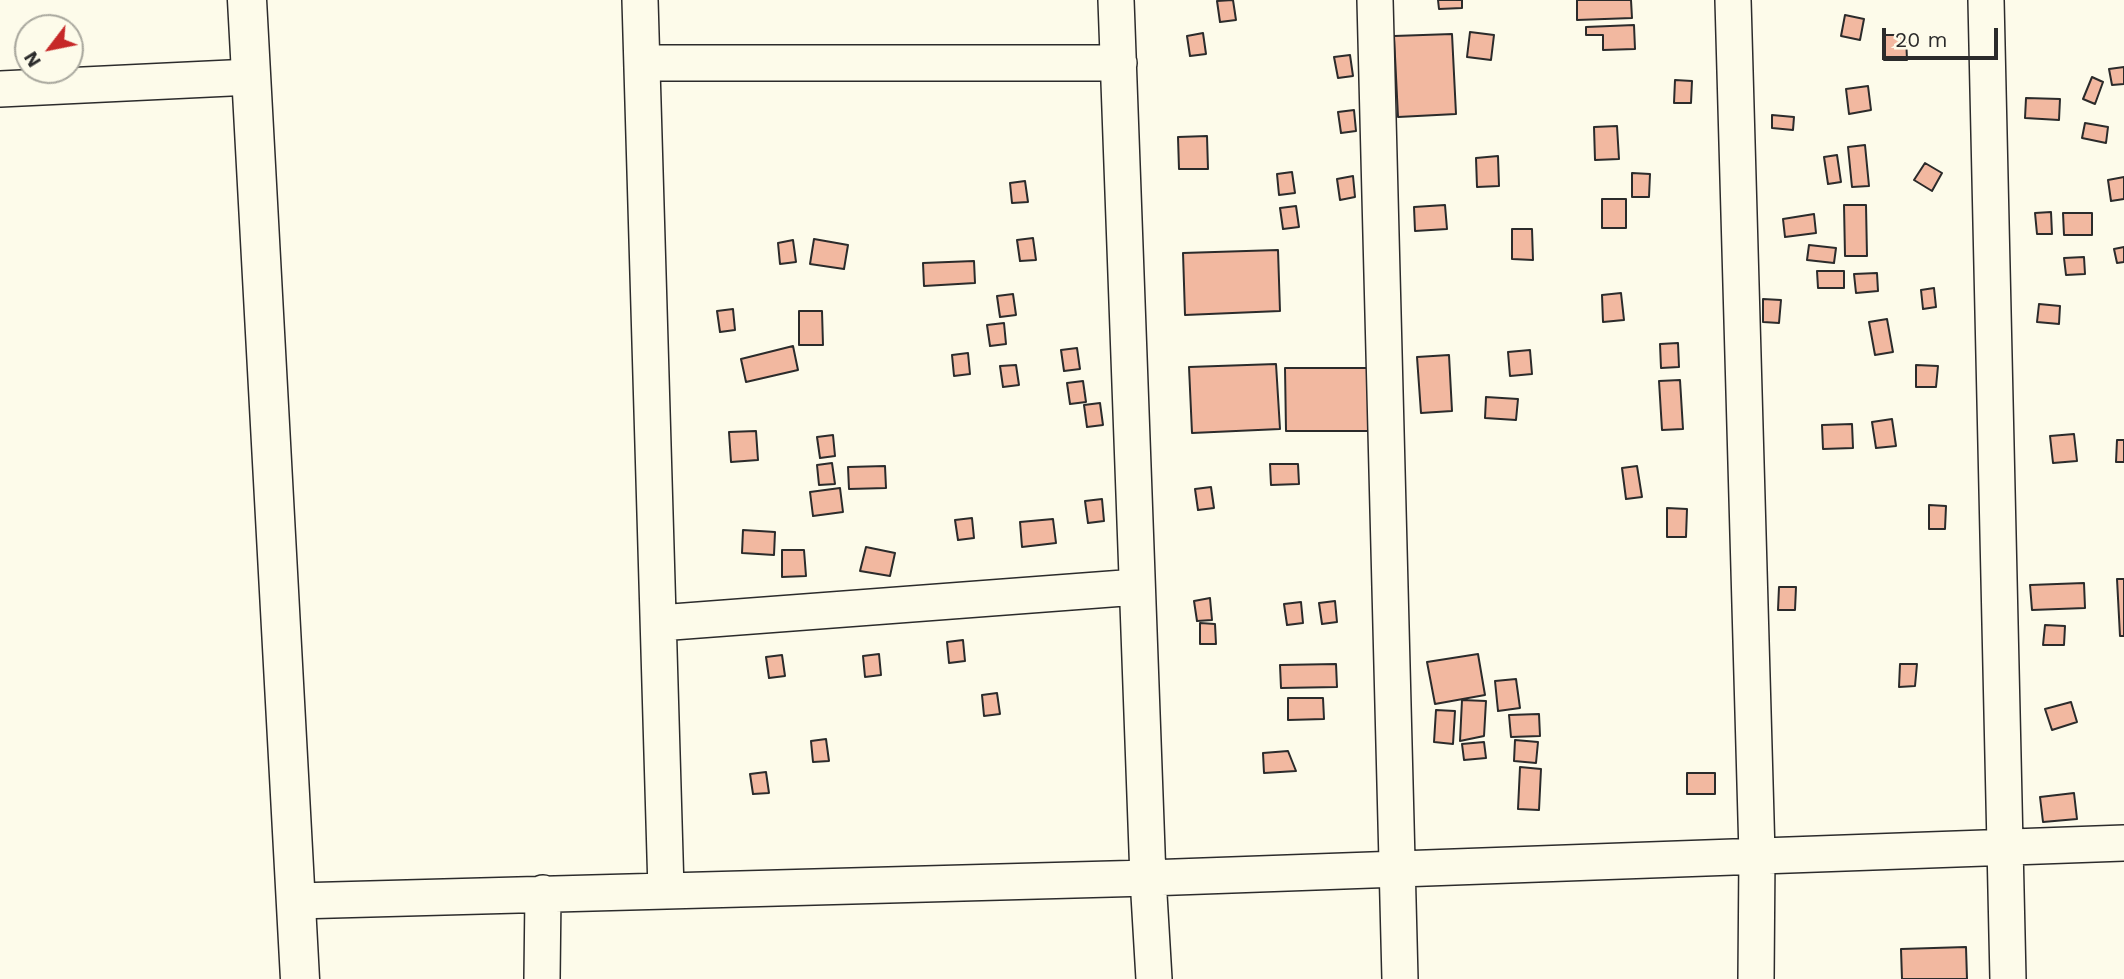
<!DOCTYPE html>
<html>
<head>
<meta charset="utf-8">
<style>
  body { margin:0 }
  #map { position:relative; width:2124px; height:979px; overflow:hidden; background:#fdfbea; font-family:"Work Sans",sans-serif }
  canvas { display:block }
  .north { position:absolute; left:14px; top:14px; width:70px; height:70px; box-sizing:border-box; background:#fdfbea; border:2px solid #a9a89e; border-radius:50%; rotate:238deg; font-size:19px; font-weight:700; line-height:28px; text-align:center; color:#2b2b2b }
  .north::after { content:''; display:block; margin:auto; width:24px; height:32px; background:#c62828; clip-path:polygon(50% 0,100% 100%,50% 72%,0 100%) }
  .scale { position:absolute; left:1882px; top:28px; width:116px; height:32px; box-sizing:border-box; border:4px solid #2b2b2b; border-top:0; padding-left:9px; font-size:21px; line-height:24px; white-space:nowrap; color:#2b2b2b; -webkit-text-stroke:5px #fdfbea; paint-order:stroke }
</style>
</head>
<body>
<div id="map">
<canvas width="2124" height="979"></canvas>
<div class="north">N</div>
<div class="scale">20 m</div>
</div>
<script>
const g = document.querySelector('canvas').getContext('2d');
g.lineJoin = 'round';
function fill(path, color) { g.fillStyle = color; g.fill(path, 'evenodd'); }
function strokePath(path, color, width, dash) { g.strokeStyle = color; g.lineWidth = width; g.lineCap = dash ? 'butt' : 'round'; g.setLineDash(dash || []); g.stroke(path); }
const building = new Path2D(`
  M 1233,0 L 1236,20 L 1220,22 L 1217,1 Z
  M 1438,0 L 1462,0 L 1462,8 L 1439,9 Z
  M 1577,0 L 1631,0 L 1632,18 L 1577,20 Z
  M 1845,15 L 1864,19 L 1860,40 L 1841,36 Z
  M 1634,25 L 1635,49 L 1603,50 L 1603,35 L 1586,35 L 1586,27 Z
  M 1470,32 L 1494,35 L 1491,60 L 1467,57 Z
  M 1203,33 L 1206,54 L 1190,56 L 1187,36 Z
  M 1452,34 L 1456,114 L 1398,117 L 1394,36 Z
  M 1884,35 L 1906,35 L 1907,60 L 1884,60 Z
  M 1350,55 L 1353,76 L 1338,78 L 1334,57 Z
  M 2124,67 L 2124,84 L 2112,85 L 2109,69 Z
  M 2092,77 L 2103,82 L 2095,104 L 2083,99 Z
  M 1675,80 L 1692,81 L 1691,103 L 1674,103 Z
  M 1868,86 L 1871,110 L 1849,114 L 1846,89 Z
  M 2026,98 L 2060,99 L 2059,120 L 2025,118 Z
  M 1354,110 L 1356,131 L 1341,133 L 1338,112 Z
  M 1772,115 L 1794,117 L 1793,130 L 1772,128 Z
  M 2085,123 L 2108,127 L 2106,143 L 2082,138 Z
  M 1617,126 L 1619,159 L 1595,160 L 1594,127 Z
  M 1207,136 L 1208,169 L 1179,169 L 1178,137 Z
  M 1865,145 L 1869,186 L 1852,187 L 1848,147 Z
  M 1837,155 L 1841,182 L 1828,184 L 1824,157 Z
  M 1498,156 L 1499,186 L 1477,187 L 1476,158 Z
  M 1925,163 L 1942,173 L 1932,191 L 1914,180 Z
  M 1292,172 L 1295,193 L 1279,195 L 1277,174 Z
  M 1632,173 L 1650,174 L 1649,197 L 1632,197 Z
  M 1353,176 L 1355,197 L 1340,200 L 1337,179 Z
  M 2124,177 L 2124,199 L 2111,201 L 2108,180 Z
  M 1025,181 L 1028,202 L 1012,203 L 1010,183 Z
  M 1602,199 L 1626,199 L 1626,228 L 1602,228 Z
  M 1445,205 L 1447,229 L 1415,231 L 1414,207 Z
  M 1844,205 L 1866,205 L 1867,256 L 1845,256 Z
  M 1296,206 L 1299,227 L 1283,229 L 1280,208 Z
  M 2051,212 L 2052,234 L 2037,234 L 2035,213 Z
  M 2063,213 L 2092,213 L 2092,235 L 2064,235 Z
  M 1814,214 L 1816,233 L 1785,237 L 1783,219 Z
  M 1512,229 L 1532,229 L 1533,260 L 1512,259 Z
  M 1033,238 L 1036,260 L 1020,261 L 1017,240 Z
  M 814,239 L 848,245 L 844,269 L 810,264 Z
  M 793,240 L 796,262 L 780,264 L 778,243 Z
  M 1809,245 L 1836,248 L 1834,263 L 1807,260 Z
  M 2124,247 L 2124,262 L 2117,263 L 2114,249 Z
  M 1278,250 L 1280,311 L 1185,315 L 1183,253 Z
  M 2084,257 L 2085,274 L 2066,275 L 2064,258 Z
  M 974,261 L 975,283 L 924,286 L 923,263 Z
  M 1817,271 L 1844,271 L 1844,288 L 1818,288 Z
  M 1877,273 L 1878,291 L 1856,293 L 1854,274 Z
  M 1934,288 L 1936,307 L 1923,309 L 1921,290 Z
  M 1621,293 L 1624,320 L 1603,322 L 1602,295 Z
  M 1013,294 L 1016,315 L 1000,317 L 997,296 Z
  M 1763,299 L 1781,300 L 1779,323 L 1763,322 Z
  M 2039,304 L 2060,306 L 2059,324 L 2037,322 Z
  M 733,309 L 735,330 L 720,332 L 717,311 Z
  M 799,311 L 822,311 L 823,345 L 799,345 Z
  M 1887,319 L 1893,352 L 1875,355 L 1869,322 Z
  M 1004,323 L 1006,344 L 990,346 L 987,325 Z
  M 1678,343 L 1679,367 L 1661,368 L 1660,344 Z
  M 793,346 L 798,370 L 746,382 L 741,359 Z
  M 1077,348 L 1080,369 L 1064,371 L 1061,350 Z
  M 1530,350 L 1532,374 L 1510,376 L 1508,352 Z
  M 968,353 L 970,374 L 954,376 L 952,355 Z
  M 1449,355 L 1452,411 L 1421,413 L 1417,357 Z
  M 1276,364 L 1280,429 L 1192,433 L 1189,367 Z
  M 1016,365 L 1019,385 L 1003,387 L 1000,366 Z
  M 1916,365 L 1938,366 L 1936,387 L 1916,387 Z
  M 1285,368 L 1371,368 L 1371,431 L 1286,431 Z
  M 1680,380 L 1683,429 L 1662,430 L 1659,381 Z
  M 1083,381 L 1086,402 L 1070,404 L 1067,383 Z
  M 1486,397 L 1518,399 L 1516,420 L 1485,418 Z
  M 1100,403 L 1103,425 L 1087,427 L 1084,405 Z
  M 1892,419 L 1896,446 L 1876,448 L 1872,422 Z
  M 1852,424 L 1853,448 L 1823,449 L 1822,425 Z
  M 756,431 L 758,460 L 731,462 L 729,432 Z
  M 2074,434 L 2077,461 L 2053,463 L 2050,436 Z
  M 833,435 L 835,456 L 820,458 L 817,437 Z
  M 2117,440 L 2124,440 L 2124,462 L 2116,462 Z
  M 832,463 L 835,484 L 819,485 L 817,465 Z
  M 1270,464 L 1298,464 L 1299,484 L 1271,485 Z
  M 885,466 L 886,488 L 849,489 L 848,467 Z
  M 1637,466 L 1642,497 L 1626,499 L 1622,468 Z
  M 1211,487 L 1214,508 L 1198,510 L 1195,489 Z
  M 840,488 L 843,512 L 813,516 L 810,492 Z
  M 1102,499 L 1104,521 L 1088,523 L 1085,501 Z
  M 1929,505 L 1946,506 L 1945,529 L 1929,529 Z
  M 1667,508 L 1687,509 L 1686,537 L 1667,537 Z
  M 972,518 L 974,538 L 958,540 L 955,520 Z
  M 1053,519 L 1056,543 L 1022,547 L 1020,522 Z
  M 743,530 L 775,532 L 774,555 L 742,553 Z
  M 866,547 L 895,553 L 890,576 L 860,571 Z
  M 782,550 L 804,550 L 806,576 L 782,577 Z
  M 2117,579 L 2124,579 L 2124,636 L 2120,636 Z
  M 2084,583 L 2085,608 L 2032,610 L 2030,585 Z
  M 1779,587 L 1796,587 L 1795,610 L 1778,610 Z
  M 1210,598 L 1212,620 L 1197,621 L 1194,601 Z
  M 1335,601 L 1337,622 L 1322,624 L 1319,603 Z
  M 1301,602 L 1303,623 L 1287,625 L 1284,604 Z
  M 1200,623 L 1215,624 L 1216,644 L 1200,644 Z
  M 2045,625 L 2065,626 L 2064,645 L 2043,645 Z
  M 963,640 L 965,661 L 949,663 L 947,642 Z
  M 879,654 L 881,675 L 865,677 L 863,656 Z
  M 1478,654 L 1485,695 L 1435,704 L 1427,662 Z
  M 782,655 L 785,676 L 769,678 L 766,657 Z
  M 1336,664 L 1337,687 L 1281,688 L 1280,665 Z
  M 1900,664 L 1917,664 L 1915,686 L 1899,687 Z
  M 1516,679 L 1520,708 L 1498,711 L 1495,681 Z
  M 997,693 L 1000,714 L 984,716 L 982,695 Z
  M 1288,698 L 1323,698 L 1324,719 L 1288,720 Z
  M 1462,700 L 1486,701 L 1484,736 L 1460,741 Z
  M 2071,702 L 2077,722 L 2052,730 L 2045,709 Z
  M 1436,710 L 1455,711 L 1453,744 L 1434,742 Z
  M 1539,714 L 1540,736 L 1511,737 L 1509,715 Z
  M 826,739 L 829,761 L 813,762 L 811,741 Z
  M 1515,740 L 1538,742 L 1536,763 L 1514,761 Z
  M 1484,742 L 1486,758 L 1464,760 L 1462,744 Z
  M 1288,751 L 1296,771 L 1264,773 L 1263,753 Z
  M 1520,767 L 1541,769 L 1539,810 L 1518,809 Z
  M 766,772 L 769,793 L 753,794 L 750,774 Z
  M 1687,773 L 1715,773 L 1715,794 L 1687,794 Z
  M 2074,793 L 2077,819 L 2043,822 L 2040,797 Z
  M 1966,947 L 1967,979 L 1902,979 L 1901,949 Z`);
const street = new Path2D(`
  M 640,0 L 666,890
  M 1116,0 L 1148,878 L 1154,979
  M 1375,0 L 1400,979
  M 1733,0 L 1757,854 L 1756,979
  M 1986,0 L 2008,979
  M 642,63 L 1119,63
  M 0,89 L 251,77
  M 659,623 L 1137,587
  M 296,901 L 1148,878 L 2124,843
  M 542,979 L 543,893`);
const secondary = new Path2D(`
  M 247,0 L 300,979`);
fill(building, '#f2b8a0');
strokePath(building, '#2b2b2b', 2);
strokePath(street, '#2b2b2b', 38);
strokePath(secondary, '#2b2b2b', 41);
strokePath(street, '#fdfbea', 35);
strokePath(secondary, '#fdfbea', 38);
</script>
</body>
</html>
